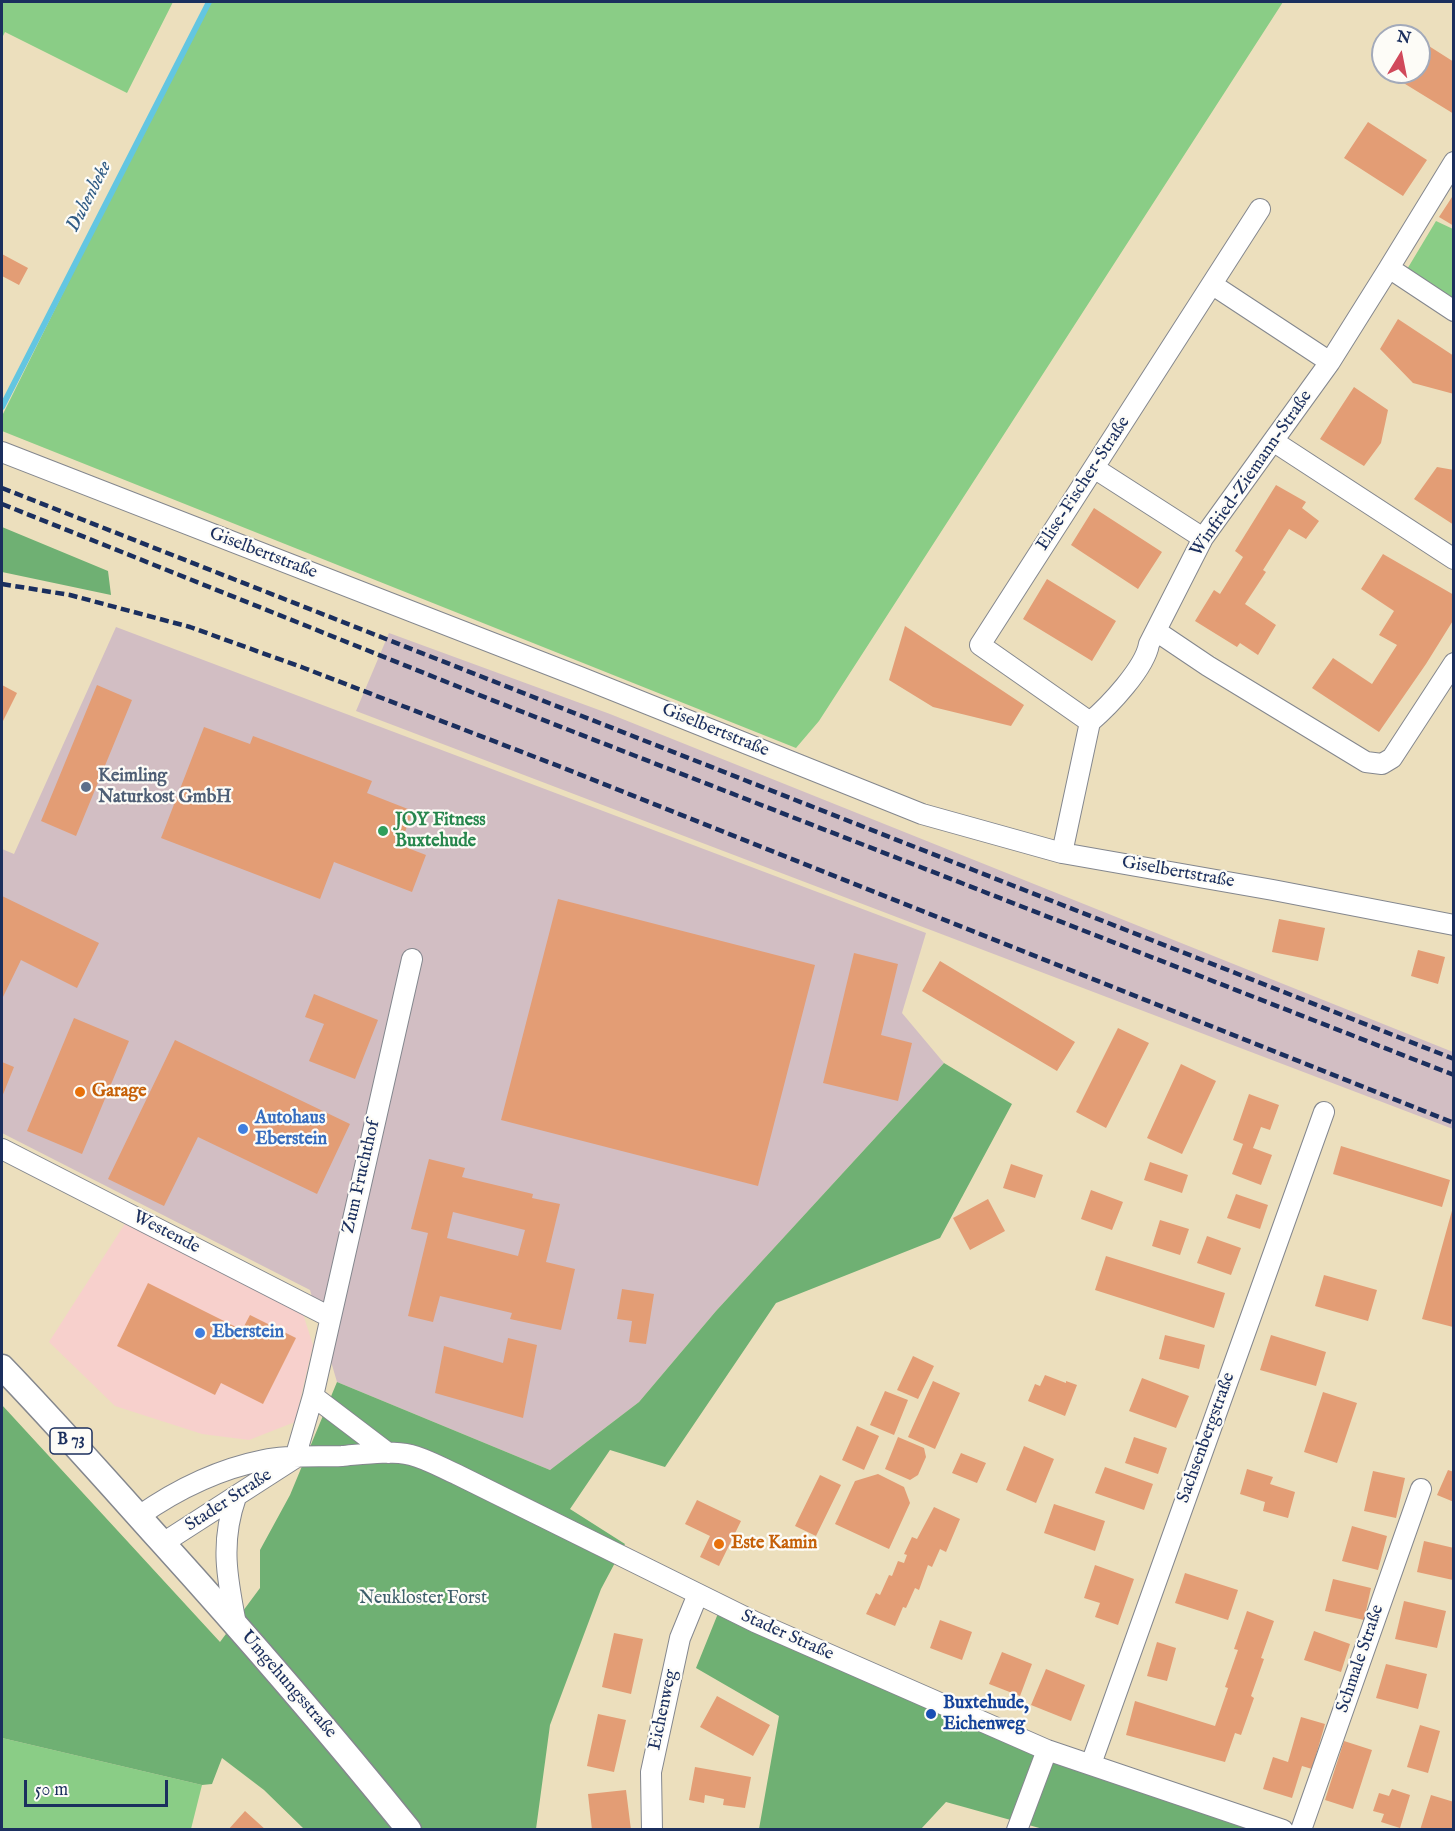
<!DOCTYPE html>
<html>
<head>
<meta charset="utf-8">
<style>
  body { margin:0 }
  #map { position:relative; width:1455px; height:1831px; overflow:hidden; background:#ecdfbd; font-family:"IM FELL English",serif }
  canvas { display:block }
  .frame { position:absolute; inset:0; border:3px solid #1b2f5e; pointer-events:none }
  .north { position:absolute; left:1371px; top:24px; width:60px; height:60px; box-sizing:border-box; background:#fdfcf7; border:2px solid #a3aaba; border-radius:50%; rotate:10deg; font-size:16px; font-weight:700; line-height:24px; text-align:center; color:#1b2f5e }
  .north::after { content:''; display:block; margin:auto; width:21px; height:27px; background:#d1495b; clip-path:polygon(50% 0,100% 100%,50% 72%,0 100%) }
  .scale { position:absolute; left:24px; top:1780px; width:144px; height:27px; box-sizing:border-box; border:3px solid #1b2f5e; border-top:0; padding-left:8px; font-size:18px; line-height:21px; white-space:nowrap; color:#1b2f5e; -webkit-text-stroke:4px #fdfcf7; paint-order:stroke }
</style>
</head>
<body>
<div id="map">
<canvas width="1455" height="1831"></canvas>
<div class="frame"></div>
<div class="north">N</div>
<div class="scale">50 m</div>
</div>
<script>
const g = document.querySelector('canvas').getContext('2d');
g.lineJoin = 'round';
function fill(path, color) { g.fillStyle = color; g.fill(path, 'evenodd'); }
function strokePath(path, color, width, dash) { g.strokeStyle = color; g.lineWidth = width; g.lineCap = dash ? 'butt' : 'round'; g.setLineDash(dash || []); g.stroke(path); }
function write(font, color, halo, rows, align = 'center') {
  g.font = font + ' "IM FELL English",serif'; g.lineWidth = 4.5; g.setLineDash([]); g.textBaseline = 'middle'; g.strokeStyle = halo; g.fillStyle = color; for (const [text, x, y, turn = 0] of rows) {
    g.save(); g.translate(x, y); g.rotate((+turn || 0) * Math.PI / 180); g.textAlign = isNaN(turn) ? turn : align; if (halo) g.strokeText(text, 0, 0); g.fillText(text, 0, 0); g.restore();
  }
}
const built = new Path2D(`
  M 126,1222 L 302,1311 L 313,1345 L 295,1422 L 249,1440 L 202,1434 L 115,1406 L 49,1342 Z`);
const industrial = new Path2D(`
  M 116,627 L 926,933 L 902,1013 L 944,1063 L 716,1311 L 639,1402 L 550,1470 L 337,1382 L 310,1290 L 2,1133 L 2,849 L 14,854 Z
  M 389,633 L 610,714 L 1453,1052 L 1453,1129 L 356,711 Z`);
const green = new Path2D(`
  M 2,2 L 173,2 L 127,93 L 5,32 L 2,38 Z
  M 207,2 L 1283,2 L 819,721 L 796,748 L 2,431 L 2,416 Z
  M 1436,221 L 1453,229 L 1453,301 L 1406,271 Z
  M 2,1738 L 202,1785 L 191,1829 L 2,1830 Z`);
const forest = new Path2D(`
  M 2,527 L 108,571 L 111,595 L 2,572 Z
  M 944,1063 L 1012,1104 L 940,1238 L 776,1303 L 665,1467 L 610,1450 L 570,1509 L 625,1544 L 601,1589 L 550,1725 L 536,1829 L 304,1829 L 264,1790 L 222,1758 L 212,1784 L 202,1785 L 2,1738 L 2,1405 L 220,1642 L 260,1588 L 260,1550 L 290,1495 L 337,1382 L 550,1470 L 639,1402 L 716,1311 Z
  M 719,1611 L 1271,1829 L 1043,1829 L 946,1802 L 921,1829 L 759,1829 L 779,1716 L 696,1668 Z`);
const stream = new Path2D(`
  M 2,407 L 209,2`);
const building = new Path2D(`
  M 1421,41 L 1454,62 L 1454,114 L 1397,79 L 1402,72 L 1419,72 L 1419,44 Z
  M 1368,122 L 1427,160 L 1403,196 L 1344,158 Z
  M 1454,194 L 1454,226 L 1439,217 Z
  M 2,254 L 28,268 L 19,285 L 2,276 Z
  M 1398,319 L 1454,356 L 1454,394 L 1413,383 L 1380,349 Z
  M 1354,387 L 1388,410 L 1381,443 L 1364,466 L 1320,439 Z
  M 1437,467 L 1454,470 L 1454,525 L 1414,499 Z
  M 1276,485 L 1306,502 L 1302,508 L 1319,521 L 1306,539 L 1289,529 L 1263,570 L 1266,572 L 1245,604 L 1276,625 L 1258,655 L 1240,643 L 1237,647 L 1195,621 L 1214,590 L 1220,594 L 1243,557 L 1235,551 Z
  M 1094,508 L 1162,552 L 1138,589 L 1071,545 Z
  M 1383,554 L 1454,595 L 1454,619 L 1426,664 L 1379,732 L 1312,688 L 1333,658 L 1372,684 L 1397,645 L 1379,635 L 1394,611 L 1361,589 Z
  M 1047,579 L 1116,621 L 1092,661 L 1023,619 Z
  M 905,626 L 1024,705 L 1011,726 L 933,707 L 889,680 Z
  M 2,685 L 17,693 L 2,723 Z
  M 97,685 L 132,700 L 76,836 L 41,821 Z
  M 204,727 L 250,744 L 253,736 L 372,781 L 367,793 L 413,811 L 400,845 L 426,855 L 412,892 L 334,862 L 320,899 L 161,838 Z
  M 2,896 L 99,943 L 77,988 L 21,960 L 2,999 Z
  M 558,899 L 815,965 L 758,1186 L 501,1120 Z
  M 1279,919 L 1325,928 L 1318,961 L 1272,952 Z
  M 1418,950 L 1445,957 L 1438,984 L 1411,976 Z
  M 854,953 L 898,964 L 881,1035 L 912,1043 L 898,1101 L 823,1083 Z
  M 940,961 L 1075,1042 L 1057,1071 L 922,991 Z
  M 314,994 L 378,1020 L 355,1079 L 309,1061 L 324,1024 L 305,1017 Z
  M 74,1018 L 129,1041 L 82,1154 L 27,1131 Z
  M 1118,1028 L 1149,1043 L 1106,1128 L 1076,1112 Z
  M 175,1040 L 350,1124 L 317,1194 L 198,1137 L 164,1206 L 108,1179 Z
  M 2,1062 L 14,1067 L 2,1097 Z
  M 1181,1064 L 1216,1081 L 1182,1154 L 1147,1138 Z
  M 1249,1094 L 1279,1105 L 1270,1130 L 1261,1127 L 1253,1148 L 1272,1155 L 1261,1185 L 1232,1174 L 1243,1144 L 1233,1140 Z
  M 1341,1146 L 1450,1180 L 1442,1207 L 1333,1174 Z
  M 429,1159 L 465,1168 L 462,1177 L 533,1194 L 532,1198 L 560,1204 L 546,1262 L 575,1269 L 561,1330 L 510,1319 L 512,1313 L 440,1296 L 433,1322 L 408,1316 L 428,1233 L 411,1229 ZM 453,1212 L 525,1230 L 518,1256 L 447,1238 Z
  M 1150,1162 L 1188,1175 L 1182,1193 L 1144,1180 Z
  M 1011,1164 L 1043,1175 L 1035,1198 L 1003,1188 Z
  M 1091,1190 L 1123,1202 L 1112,1230 L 1081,1219 Z
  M 1236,1194 L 1268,1205 L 1260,1229 L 1227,1218 Z
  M 988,1199 L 1005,1231 L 970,1250 L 953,1218 Z
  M 1453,1207 L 1454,1207 L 1453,1327 L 1422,1319 Z
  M 1160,1220 L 1189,1229 L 1180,1255 L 1152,1246 Z
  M 1207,1236 L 1241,1248 L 1231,1275 L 1197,1263 Z
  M 1106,1256 L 1225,1293 L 1214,1328 L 1095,1290 Z
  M 1324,1275 L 1377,1290 L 1368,1321 L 1315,1306 Z
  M 148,1283 L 242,1330 L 250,1315 L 296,1338 L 263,1404 L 221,1383 L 215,1395 L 117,1346 Z
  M 622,1289 L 654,1294 L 646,1344 L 629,1342 L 632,1321 L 617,1319 Z
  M 1165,1335 L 1205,1345 L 1199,1369 L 1159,1359 Z
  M 1271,1335 L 1326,1352 L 1316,1386 L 1260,1370 Z
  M 508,1338 L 537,1345 L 523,1418 L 435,1393 L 444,1346 L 503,1363 Z
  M 913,1356 L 934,1366 L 918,1399 L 897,1390 Z
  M 1045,1375 L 1066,1383 L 1066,1381 L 1077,1385 L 1065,1416 L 1028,1401 L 1035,1384 L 1040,1386 Z
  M 1142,1378 L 1189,1396 L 1176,1428 L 1129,1411 Z
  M 933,1381 L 960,1393 L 935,1449 L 908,1437 Z
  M 885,1391 L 908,1400 L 894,1435 L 870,1425 Z
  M 1323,1392 L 1357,1403 L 1337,1463 L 1304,1452 Z
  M 857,1426 L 879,1436 L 864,1470 L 842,1460 Z
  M 898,1437 L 924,1448 L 926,1457 L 918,1475 L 910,1480 L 885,1469 Z
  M 1134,1437 L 1167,1448 L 1158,1474 L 1125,1463 Z
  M 1024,1446 L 1054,1459 L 1036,1503 L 1006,1490 Z
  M 961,1453 L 986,1463 L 977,1483 L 952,1473 Z
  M 1105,1467 L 1153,1484 L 1144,1510 L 1095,1493 Z
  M 1247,1469 L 1273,1477 L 1270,1484 L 1295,1492 L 1288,1518 L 1263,1511 L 1265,1502 L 1240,1494 Z
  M 1448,1470 L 1454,1472 L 1454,1502 L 1437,1495 Z
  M 1373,1471 L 1405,1478 L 1396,1518 L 1364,1511 Z
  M 878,1474 L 904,1487 L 910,1503 L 889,1549 L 835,1524 L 855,1481 Z
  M 820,1475 L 841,1485 L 816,1536 L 795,1526 Z
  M 697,1500 L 741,1521 L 719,1566 L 700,1557 L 710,1536 L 685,1524 Z
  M 1054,1504 L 1105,1521 L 1095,1551 L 1044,1533 Z
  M 934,1507 L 960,1519 L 946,1552 L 940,1549 L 932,1567 L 928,1565 L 919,1590 L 915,1588 L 906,1608 L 903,1607 L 895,1626 L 866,1614 L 876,1593 L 880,1595 L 889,1575 L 892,1576 L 898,1561 L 904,1563 L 907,1555 L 904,1554 L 912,1537 L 917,1539 Z
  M 1352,1526 L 1387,1536 L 1378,1570 L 1342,1561 Z
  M 1424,1541 L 1454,1548 L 1453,1580 L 1417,1572 Z
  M 1095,1565 L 1134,1579 L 1118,1625 L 1095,1617 L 1100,1603 L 1084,1598 Z
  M 1185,1573 L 1238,1590 L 1228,1620 L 1175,1603 Z
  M 1333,1579 L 1371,1588 L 1364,1620 L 1325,1611 Z
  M 1404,1601 L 1446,1611 L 1437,1648 L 1395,1639 Z
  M 1247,1611 L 1274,1621 L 1261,1658 L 1264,1659 L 1251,1696 L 1254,1698 L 1241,1735 L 1235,1733 L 1225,1762 L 1126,1735 L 1135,1701 L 1215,1726 L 1228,1688 L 1225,1687 L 1238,1650 L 1234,1649 Z
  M 940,1620 L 972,1632 L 962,1660 L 930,1648 Z
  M 1314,1631 L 1350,1644 L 1341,1672 L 1304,1660 Z
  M 614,1633 L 643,1639 L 631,1694 L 602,1687 Z
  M 1157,1642 L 1176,1648 L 1167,1681 L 1147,1676 Z
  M 1002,1652 L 1032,1664 L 1020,1696 L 989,1684 Z
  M 1386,1664 L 1427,1674 L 1418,1709 L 1376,1698 Z
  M 1046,1669 L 1085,1685 L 1071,1721 L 1031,1705 Z
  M 717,1696 L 770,1725 L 753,1756 L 700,1727 Z
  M 598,1714 L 626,1720 L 614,1772 L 587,1766 Z
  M 1301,1717 L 1325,1724 L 1312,1769 L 1302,1766 L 1292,1798 L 1263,1789 L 1273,1757 L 1288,1762 Z
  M 1420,1725 L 1440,1731 L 1428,1773 L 1407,1767 Z
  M 1344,1741 L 1372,1750 L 1353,1809 L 1325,1800 Z
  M 695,1767 L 751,1777 L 745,1808 L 723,1805 L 724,1799 L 705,1795 L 704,1803 L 689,1800 Z
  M 1392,1789 L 1410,1795 L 1400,1828 L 1381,1822 L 1384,1814 L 1373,1811 L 1379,1793 L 1389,1796 Z
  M 626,1790 L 631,1830 L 592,1830 L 588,1794 Z
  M 1431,1795 L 1454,1802 L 1454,1830 L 1420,1830 Z
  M 245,1811 L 266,1830 L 228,1830 Z`);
const minor = new Path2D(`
  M 1389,268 L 1454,162
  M 1213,285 L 1330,362
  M 1273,441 L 1454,559
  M 2,452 L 580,677 L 922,814 L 1062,853 L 1273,890 L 1454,925
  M 1094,468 L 1203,538
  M 1156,631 L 1208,666 L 1366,762 L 1382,764 L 1392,758 L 1454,663
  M 1090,722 L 980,645 L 1260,209
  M 1062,853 L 1090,722 C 1109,706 1145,668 1149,644 L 1203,538 L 1330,362 L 1389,268 L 1454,311
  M 2,1149 L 330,1317
  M 388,1453 L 313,1396 L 412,959
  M 295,1458 L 313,1396
  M 139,1516 C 176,1490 219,1469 264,1460 C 289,1455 317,1457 342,1456 C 364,1454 389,1450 411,1455 C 427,1459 442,1468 458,1475 L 755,1622 L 1047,1750 L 1283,1830
  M 163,1543 L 295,1458
  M 236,1624 C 227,1578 220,1542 236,1497
  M 1091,1764 L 1324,1112
  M 652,1830 L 651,1772 L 680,1638 L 698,1594
  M 1017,1830 L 1047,1750
  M 1301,1830 L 1421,1489`);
const major = new Path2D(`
  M 2,1367 C 56,1423 108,1482 161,1541 C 246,1635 329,1731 409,1830`);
const rail = new Path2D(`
  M 2,488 L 1454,1059
  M 2,504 L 474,693 L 1454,1075
  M 2,584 L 70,595 L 190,627 L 304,668 L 561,767 L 1454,1123`);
const markers = [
  [86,787,6,"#5c6f8a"],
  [383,831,6,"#2e9e5b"],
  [80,1092,6,"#e8710a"],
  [243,1129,6,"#3f7fe0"],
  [200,1333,6,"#3f7fe0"],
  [719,1544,6,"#e8710a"],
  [931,1714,6,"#1a4fb4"]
];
const shields = [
  [71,1441,42]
];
const shieldNames = [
  ["B 73",71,1441]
];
const streetNames = [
  ["Winfried-Ziemann-Straße",1252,474,-55],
  ["Elise-Fischer-Straße",1084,484,-57],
  ["Giselbertstraße",263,554,21],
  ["Giselbertstraße",715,731,22],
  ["Giselbertstraße",1178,873,10],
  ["Zum Fruchthof",362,1177,-77],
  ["Westende",166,1233,27],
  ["Sachsenbergstraße",1207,1438,-70],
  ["Stader Straße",229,1501,-33],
  ["Stader Straße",787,1636,24],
  ["Schmale Straße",1361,1659,-71],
  ["Umgehungsstraße",288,1685,49],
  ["Eichenweg",664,1710,-78]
];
const serviceNames = [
  ["Keimling",98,777],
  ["Naturkost GmbH",98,798]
];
const leisureNames = [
  ["JOY Fitness",395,821],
  ["Buxtehude",395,842]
];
const foodNames = [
  ["Garage",92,1092],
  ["Este Kamin",731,1544]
];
const shopNames = [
  ["Autohaus",255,1119],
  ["Eberstein",255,1140],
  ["Eberstein",212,1333]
];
const parkNames = [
  ["Neukloster Forst",423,1599]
];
const transitNames = [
  ["Buxtehude,",943,1704],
  ["Eichenweg",943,1725]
];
const waterNames = [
  ["Dubenbeke",90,197,-63]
];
fill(built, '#f7d0cc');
fill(industrial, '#d2bec3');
fill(green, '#8acd86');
fill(forest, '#6fb073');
strokePath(stream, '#63c6e1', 6);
fill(building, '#e39d75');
strokePath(minor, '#84878e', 22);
strokePath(major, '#84878e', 27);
strokePath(minor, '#fff', 20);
strokePath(major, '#fff', 24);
strokePath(rail, '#1b2f5e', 4.5, [9, 4.5]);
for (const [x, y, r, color] of markers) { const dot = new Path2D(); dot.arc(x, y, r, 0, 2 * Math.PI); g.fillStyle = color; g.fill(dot); strokePath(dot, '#fdfcf7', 2); }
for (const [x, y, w] of shields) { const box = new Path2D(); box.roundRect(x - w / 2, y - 13, w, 26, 4.5); g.fillStyle = '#fdfcf7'; g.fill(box); strokePath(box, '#1b2f5e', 1.5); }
write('bold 16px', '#1b2f5e', null, shieldNames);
write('18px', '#1b2f5e', '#fdfcf7', streetNames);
write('bold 18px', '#4e5e75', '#fdfcf7', serviceNames, 'left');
write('bold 18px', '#27864d', '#fdfcf7', leisureNames, 'left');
write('bold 18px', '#c56008', '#fdfcf7', foodNames, 'left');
write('bold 18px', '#366cbe', '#fdfcf7', shopNames, 'left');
write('18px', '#3c5e6a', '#fdfcf7', parkNames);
write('bold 18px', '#164399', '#fdfcf7', transitNames, 'left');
write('italic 20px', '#315c85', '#fdfcf7', waterNames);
</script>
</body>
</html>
